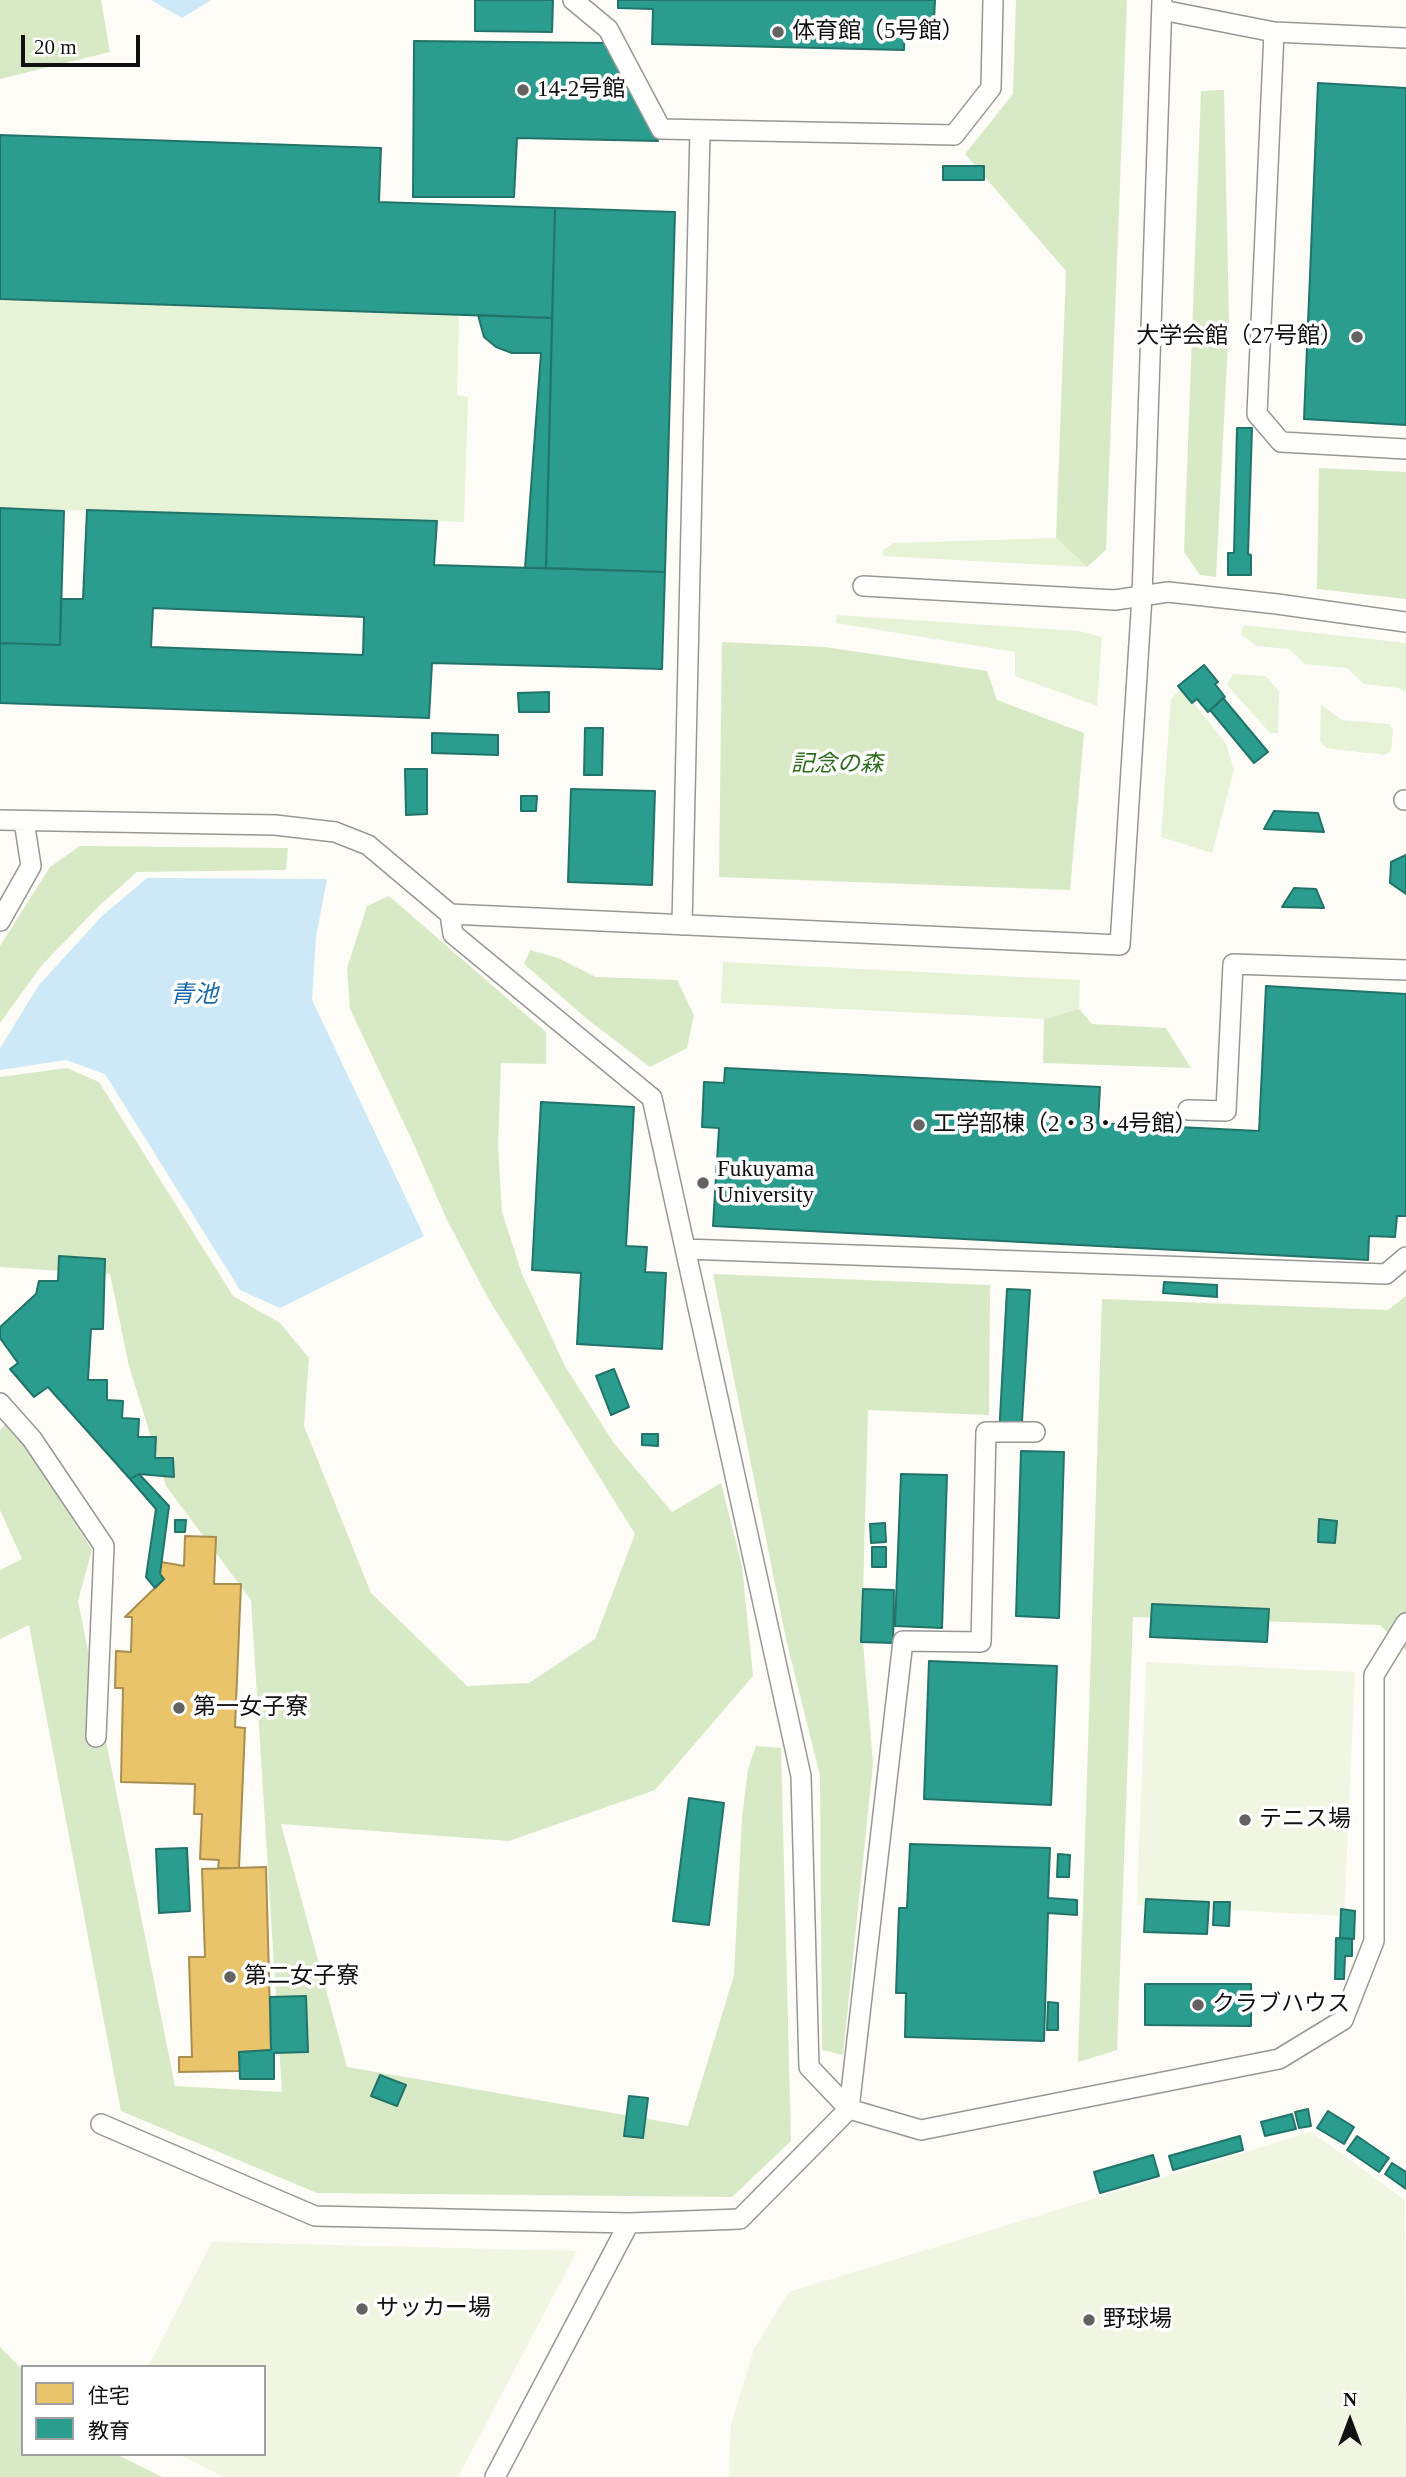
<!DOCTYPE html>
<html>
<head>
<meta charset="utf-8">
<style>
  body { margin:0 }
  #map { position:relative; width:1406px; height:2477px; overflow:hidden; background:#fdfcf7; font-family:"Times New Roman","Noto Sans JP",serif }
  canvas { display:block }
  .legend { position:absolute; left:21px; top:2365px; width:245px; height:91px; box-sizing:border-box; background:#fff; border:2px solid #a0a0a0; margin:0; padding:9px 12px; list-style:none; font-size:21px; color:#111 }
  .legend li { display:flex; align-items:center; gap:14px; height:35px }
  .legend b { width:35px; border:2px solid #a0a0a0 }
  .north { position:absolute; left:1315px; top:2386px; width:70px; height:70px; -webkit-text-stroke:5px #fff; paint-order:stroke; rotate:0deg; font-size:19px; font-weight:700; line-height:28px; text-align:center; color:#111 }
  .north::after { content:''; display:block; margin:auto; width:24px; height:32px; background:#111; clip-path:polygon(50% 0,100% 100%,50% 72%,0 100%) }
  .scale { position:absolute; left:21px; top:35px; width:119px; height:32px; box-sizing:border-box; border:4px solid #111; border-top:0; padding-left:9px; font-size:21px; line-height:24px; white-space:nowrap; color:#111; -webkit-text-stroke:5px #fff; paint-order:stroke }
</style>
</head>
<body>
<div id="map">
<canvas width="1406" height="2477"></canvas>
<ul class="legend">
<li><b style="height:19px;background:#e9c46a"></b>住宅</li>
<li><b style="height:19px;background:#2a9d8f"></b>教育</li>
</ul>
<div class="north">N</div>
<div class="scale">20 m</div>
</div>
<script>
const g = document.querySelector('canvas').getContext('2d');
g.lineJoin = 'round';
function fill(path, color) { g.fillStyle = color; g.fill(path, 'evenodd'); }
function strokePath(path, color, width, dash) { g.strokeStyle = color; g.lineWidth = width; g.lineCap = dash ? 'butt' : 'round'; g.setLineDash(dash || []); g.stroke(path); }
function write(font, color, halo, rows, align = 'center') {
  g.font = font + ' "Times New Roman","Noto Sans JP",serif'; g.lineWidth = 7; g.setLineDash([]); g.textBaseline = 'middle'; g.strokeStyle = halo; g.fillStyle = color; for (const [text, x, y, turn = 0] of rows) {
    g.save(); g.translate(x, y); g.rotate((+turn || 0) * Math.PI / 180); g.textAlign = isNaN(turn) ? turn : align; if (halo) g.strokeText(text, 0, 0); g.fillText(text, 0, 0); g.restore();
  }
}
const green = new Path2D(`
  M 0,299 L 459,315 L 457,395 L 468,397 L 464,522 L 0,508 Z
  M 1056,538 L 1087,567 L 883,556 L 883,550 L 894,543 Z
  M 837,615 L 1078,631 L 1102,637 L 1097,706 L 1015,676 L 1015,652 L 836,623 Z
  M 1243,625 L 1406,643 L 1406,692 L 1399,688 L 1364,684 L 1347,668 L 1305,664 L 1289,649 L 1256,646 L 1241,634 Z
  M 1233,674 L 1266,676 L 1279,691 L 1278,733 L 1270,733 L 1227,685 Z
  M 1182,688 L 1226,744 L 1234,770 L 1212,853 L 1161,837 L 1171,699 Z
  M 1321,705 L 1342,720 L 1389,724 L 1393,730 L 1391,751 L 1385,755 L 1326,748 L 1320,741 Z
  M 723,962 L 1080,980 L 1079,1009 L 1044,1019 L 721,1003 Z`);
const forest = new Path2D(`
  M 0,0 L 101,0 L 110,52 L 0,79 Z
  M 1016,0 L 1127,0 L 1106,550 L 1087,567 L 1056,538 L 1066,271 L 965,154 L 1013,94 Z
  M 1224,90 L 1229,321 L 1216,577 L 1200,575 L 1184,552 L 1201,91 Z
  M 1319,468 L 1406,472 L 1406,599 L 1317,589 Z
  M 722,642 L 825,647 L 987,671 L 997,700 L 1084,733 L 1070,890 L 719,877 Z
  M 80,846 L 288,848 L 286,870 L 137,872 L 98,907 L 42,965 L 0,1023 L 0,946 L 50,867 Z
  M 389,896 L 546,1032 L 546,1064 L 501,1063 L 498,1146 L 502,1212 L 522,1274 L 565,1366 L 613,1442 L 672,1512 L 721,1483 L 742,1566 L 753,1676 L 655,1790 L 509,1841 L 281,1824 L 347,2067 L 688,2126 L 734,1975 L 742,1818 L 748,1769 L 756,1746 L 781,1748 L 791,2141 L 732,2197 L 317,2193 L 121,2111 L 29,1625 L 0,1639 L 0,1570 L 22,1559 L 0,1510 L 0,1431 L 6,1422 L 24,1443 L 92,1550 L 78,1601 L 175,2086 L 282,2092 L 251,1600 L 166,1486 L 129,1366 L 110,1274 L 0,1267 L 0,1077 L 67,1068 L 99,1082 L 233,1296 L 280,1323 L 309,1358 L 304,1426 L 371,1593 L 467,1686 L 529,1683 L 595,1639 L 635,1534 L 488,1298 L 447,1220 L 411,1138 L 350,1009 L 347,968 L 367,906 Z
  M 530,950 L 558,958 L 596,977 L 677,980 L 694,1015 L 687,1048 L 650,1067 L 587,1019 L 524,964 Z
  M 1079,1009 L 1092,1024 L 1166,1028 L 1191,1068 L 1043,1063 L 1044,1019 Z
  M 713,1274 L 990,1285 L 989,1415 L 868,1410 L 862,1630 L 873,1764 L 843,2055 L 822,2050 L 820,1776 L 786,1639 Z
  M 1406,1296 L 1406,1651 L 1380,1625 L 1133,1617 L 1117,2050 L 1078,2062 L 1102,1299 L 1388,1310 Z
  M 0,2347 L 23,2370 L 23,2454 L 116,2454 L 162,2477 L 0,2477 Z`);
const pitch = new Path2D(`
  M 1146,1662 L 1355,1672 L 1344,1916 L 1137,1905 Z
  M 1311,2132 L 1405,2200 L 1406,2477 L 729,2477 L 731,2425 L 754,2349 L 789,2292 Z
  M 212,2242 L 577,2251 L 458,2477 L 223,2477 L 178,2454 L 264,2454 L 264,2367 L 148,2367 Z`);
const water = new Path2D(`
  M 151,0 L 211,0 L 182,18 Z
  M 147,878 L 327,879 L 316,937 L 312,1000 L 424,1236 L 280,1308 L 240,1290 L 105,1074 L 66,1060 L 0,1070 L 0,1048 L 39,985 L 102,916 Z`);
const homes = new Path2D(`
  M 185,1536 L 216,1537 L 214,1584 L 241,1584 L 235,1727 L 245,1728 L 239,1868 L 218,1868 L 219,1860 L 200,1859 L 202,1814 L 194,1814 L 195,1784 L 121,1782 L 123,1688 L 115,1688 L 116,1651 L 131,1652 L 132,1617 L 125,1617 L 164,1579 L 160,1574 L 161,1562 L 184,1566 Z
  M 266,1867 L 271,2050 L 239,2052 L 240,2071 L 179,2072 L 179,2057 L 192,2057 L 189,1957 L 205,1957 L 202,1869 Z`);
const schools = new Path2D(`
  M 475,0 L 553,0 L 552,32 L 475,31 Z
  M 618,0 L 935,0 L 934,20 L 905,19 L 904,50 L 652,44 L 653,9 L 618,8 Z
  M 414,41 L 608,43 L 658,141 L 517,138 L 514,197 L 413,197 Z
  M 1318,83 L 1406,88 L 1406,425 L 1304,419 Z
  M 0,135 L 381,148 L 379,202 L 555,208 L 552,318 L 0,299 Z
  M 943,166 L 984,166 L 984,180 L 943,180 Z
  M 555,208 L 675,212 L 665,572 L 546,568 Z
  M 478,315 L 552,318 L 546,568 L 525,568 L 541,353 L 512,353 L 496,347 L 484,337 Z
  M 1237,428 L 1252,428 L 1248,554 L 1251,555 L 1251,575 L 1228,575 L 1228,553 L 1234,553 Z
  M 0,508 L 64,511 L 60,645 L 0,643 Z
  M 87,510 L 437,521 L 434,565 L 665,572 L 662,669 L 432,663 L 429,718 L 0,703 L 0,643 L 60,645 L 61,599 L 83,599 ZM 153,608 L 364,617 L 363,655 L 151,647 Z
  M 1204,665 L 1218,682 L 1215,684 L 1225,697 L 1208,712 L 1197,699 L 1192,703 L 1178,686 Z
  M 549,692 L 549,712 L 519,712 L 518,693 Z
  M 1223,698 L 1268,752 L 1254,763 L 1210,710 Z
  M 585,728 L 603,728 L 602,775 L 584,775 Z
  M 432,733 L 498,735 L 498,755 L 432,753 Z
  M 405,769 L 427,769 L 427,814 L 406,815 Z
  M 571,789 L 655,791 L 652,885 L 568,882 Z
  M 521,796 L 537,796 L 536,811 L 521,811 Z
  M 1274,811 L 1318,813 L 1324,832 L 1264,829 Z
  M 1406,855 L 1406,894 L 1390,883 L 1391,862 Z
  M 1294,888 L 1316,889 L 1324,908 L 1282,907 Z
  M 1266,986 L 1406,994 L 1406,1216 L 1397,1216 L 1395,1237 L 1369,1236 L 1368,1260 L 713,1226 L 719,1128 L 702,1127 L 704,1082 L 724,1083 L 725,1068 L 1100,1087 L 1098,1123 L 1259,1131 Z
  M 541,1102 L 634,1107 L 626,1246 L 647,1247 L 645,1272 L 666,1273 L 662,1349 L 577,1344 L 581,1273 L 532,1270 Z
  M 59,1256 L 105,1259 L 103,1329 L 91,1329 L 88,1380 L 107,1380 L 107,1400 L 123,1401 L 122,1418 L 139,1419 L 138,1437 L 156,1437 L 155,1458 L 173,1458 L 174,1477 L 139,1474 L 130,1479 L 48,1387 L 34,1397 L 10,1369 L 18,1363 L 0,1338 L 0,1327 L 36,1294 L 39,1281 L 58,1281 Z
  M 1164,1282 L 1217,1285 L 1217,1297 L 1163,1293 Z
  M 1007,1289 L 1030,1290 L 1021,1437 L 999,1436 Z
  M 614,1369 L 629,1407 L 611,1415 L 596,1376 Z
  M 642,1434 L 658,1434 L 658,1446 L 642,1445 Z
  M 1021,1451 L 1064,1452 L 1059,1618 L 1016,1616 Z
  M 139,1474 L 169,1506 L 160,1574 L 164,1579 L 155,1588 L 146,1577 L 156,1509 L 130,1479 Z
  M 901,1474 L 947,1475 L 942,1628 L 895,1626 Z
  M 1319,1519 L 1337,1521 L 1335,1543 L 1318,1542 Z
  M 175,1520 L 186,1520 L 185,1532 L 175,1532 Z
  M 885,1523 L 886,1542 L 871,1543 L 870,1524 Z
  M 872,1547 L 886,1547 L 886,1567 L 872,1567 Z
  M 863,1589 L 894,1590 L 893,1643 L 861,1642 Z
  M 1152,1604 L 1269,1609 L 1267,1642 L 1150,1637 Z
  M 929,1661 L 1057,1666 L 1051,1805 L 924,1799 Z
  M 689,1798 L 724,1803 L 709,1925 L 673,1921 Z
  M 910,1844 L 1050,1848 L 1048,1898 L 1077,1900 L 1077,1915 L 1048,1913 L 1044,2041 L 905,2037 L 906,1993 L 896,1993 L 899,1908 L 907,1908 Z
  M 187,1848 L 190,1911 L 159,1913 L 156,1849 Z
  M 1058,1854 L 1070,1855 L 1069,1877 L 1057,1877 Z
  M 1146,1899 L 1209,1902 L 1207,1934 L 1144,1932 Z
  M 1214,1902 L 1230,1902 L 1229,1926 L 1213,1925 Z
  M 1341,1909 L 1355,1911 L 1354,1939 L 1340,1938 Z
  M 1336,1938 L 1352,1939 L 1352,1956 L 1345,1956 L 1344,1979 L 1335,1979 Z
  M 1145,1984 L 1251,1984 L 1251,2026 L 1145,2025 Z
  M 306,1996 L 308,2052 L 274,2053 L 274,2079 L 240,2079 L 239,2052 L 271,2050 L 270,1997 Z
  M 1048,2002 L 1058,2003 L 1058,2030 L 1047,2030 Z
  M 380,2075 L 406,2085 L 397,2106 L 371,2096 Z
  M 629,2096 L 648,2098 L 643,2138 L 624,2136 Z
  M 1308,2109 L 1311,2126 L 1299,2128 L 1295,2112 Z
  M 1328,2111 L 1354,2127 L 1344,2144 L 1317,2128 Z
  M 1292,2114 L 1296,2129 L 1265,2136 L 1261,2122 Z
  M 1240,2136 L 1243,2150 L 1173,2170 L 1169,2156 Z
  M 1357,2136 L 1389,2158 L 1379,2172 L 1347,2150 Z
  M 1153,2155 L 1159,2176 L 1100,2193 L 1094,2172 Z
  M 1392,2163 L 1406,2172 L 1406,2189 L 1385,2174 Z`);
const lane = new Path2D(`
  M 573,0 L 608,29 L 661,129 L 954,135 L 991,88 L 993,0
  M 1162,10 L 1274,32 L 1406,38
  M 1274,32 L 1257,414 L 1281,442 L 1406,449
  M 863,586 L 1115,600 L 1168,592 L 1277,604 L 1406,622
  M 1404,800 L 1406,800
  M 0,820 L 275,825 L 335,832 L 368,845 L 450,914 L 1120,945 L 1142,596 L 1162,0
  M 450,914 L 453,934 L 652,1098 L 801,1776 L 809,2067 L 849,2109 L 921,2130 L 1279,2059 L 1343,2020 L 1374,1941 L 1374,1675 L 1406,1623
  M 0,921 L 31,866 L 24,821
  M 682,925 L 700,130
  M 1188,1110 L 1226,1111 L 1233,964 L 1406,970
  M 685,1249 L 1386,1274 L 1406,1257
  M 0,1403 L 32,1439 L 104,1546 L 96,1737
  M 101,2124 L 315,2216 L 629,2223 L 740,2219 L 849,2109 L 903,1641 L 981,1642 L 986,1432 L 1035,1432
  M 495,2477 L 629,2223`);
const markers = [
  [778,32,7,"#646362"],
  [523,90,7,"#646362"],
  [1357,337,7,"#646362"],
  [919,1125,7,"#646362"],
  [703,1183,7,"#646362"],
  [179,1708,7,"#646362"],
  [1245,1820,7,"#646362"],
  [230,1977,7,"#646362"],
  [1198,2005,7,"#646362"],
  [362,2309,7,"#646362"],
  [1089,2320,7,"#646362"]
];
const poiNames = [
  ["体育館（5号館）",792,32],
  ["14-2号館",537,90],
  ["大学会館（27号館）",1343,337,"right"],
  ["工学部棟（2・3・4号館）",933,1125],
  ["Fukuyama",717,1170],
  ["University",717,1196],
  ["第一女子寮",193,1708],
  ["テニス場",1259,1820],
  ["第二女子寮",244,1977],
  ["クラブハウス",1212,2005],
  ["サッカー場",376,2309],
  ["野球場",1103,2320]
];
const parkNames = [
  ["記念の森",837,765]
];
const waterNames = [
  ["青池",194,996]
];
fill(green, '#e7f3d7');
fill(forest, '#d8eac5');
fill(pitch, '#f0f6e1');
fill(water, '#cde8f7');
fill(homes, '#e9c46a');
strokePath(homes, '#a88e4f', 2);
fill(schools, '#2a9d8f');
strokePath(schools, '#227369', 2);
strokePath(lane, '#979795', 22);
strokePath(lane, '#fffffe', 19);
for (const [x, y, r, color] of markers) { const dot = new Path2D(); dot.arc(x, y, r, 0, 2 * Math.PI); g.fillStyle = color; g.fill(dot); strokePath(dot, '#fff', 2.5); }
write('23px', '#111', '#fff', poiNames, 'left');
write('italic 23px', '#2f6b1f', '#fff', parkNames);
write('italic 24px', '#1768a6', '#fff', waterNames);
</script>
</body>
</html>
